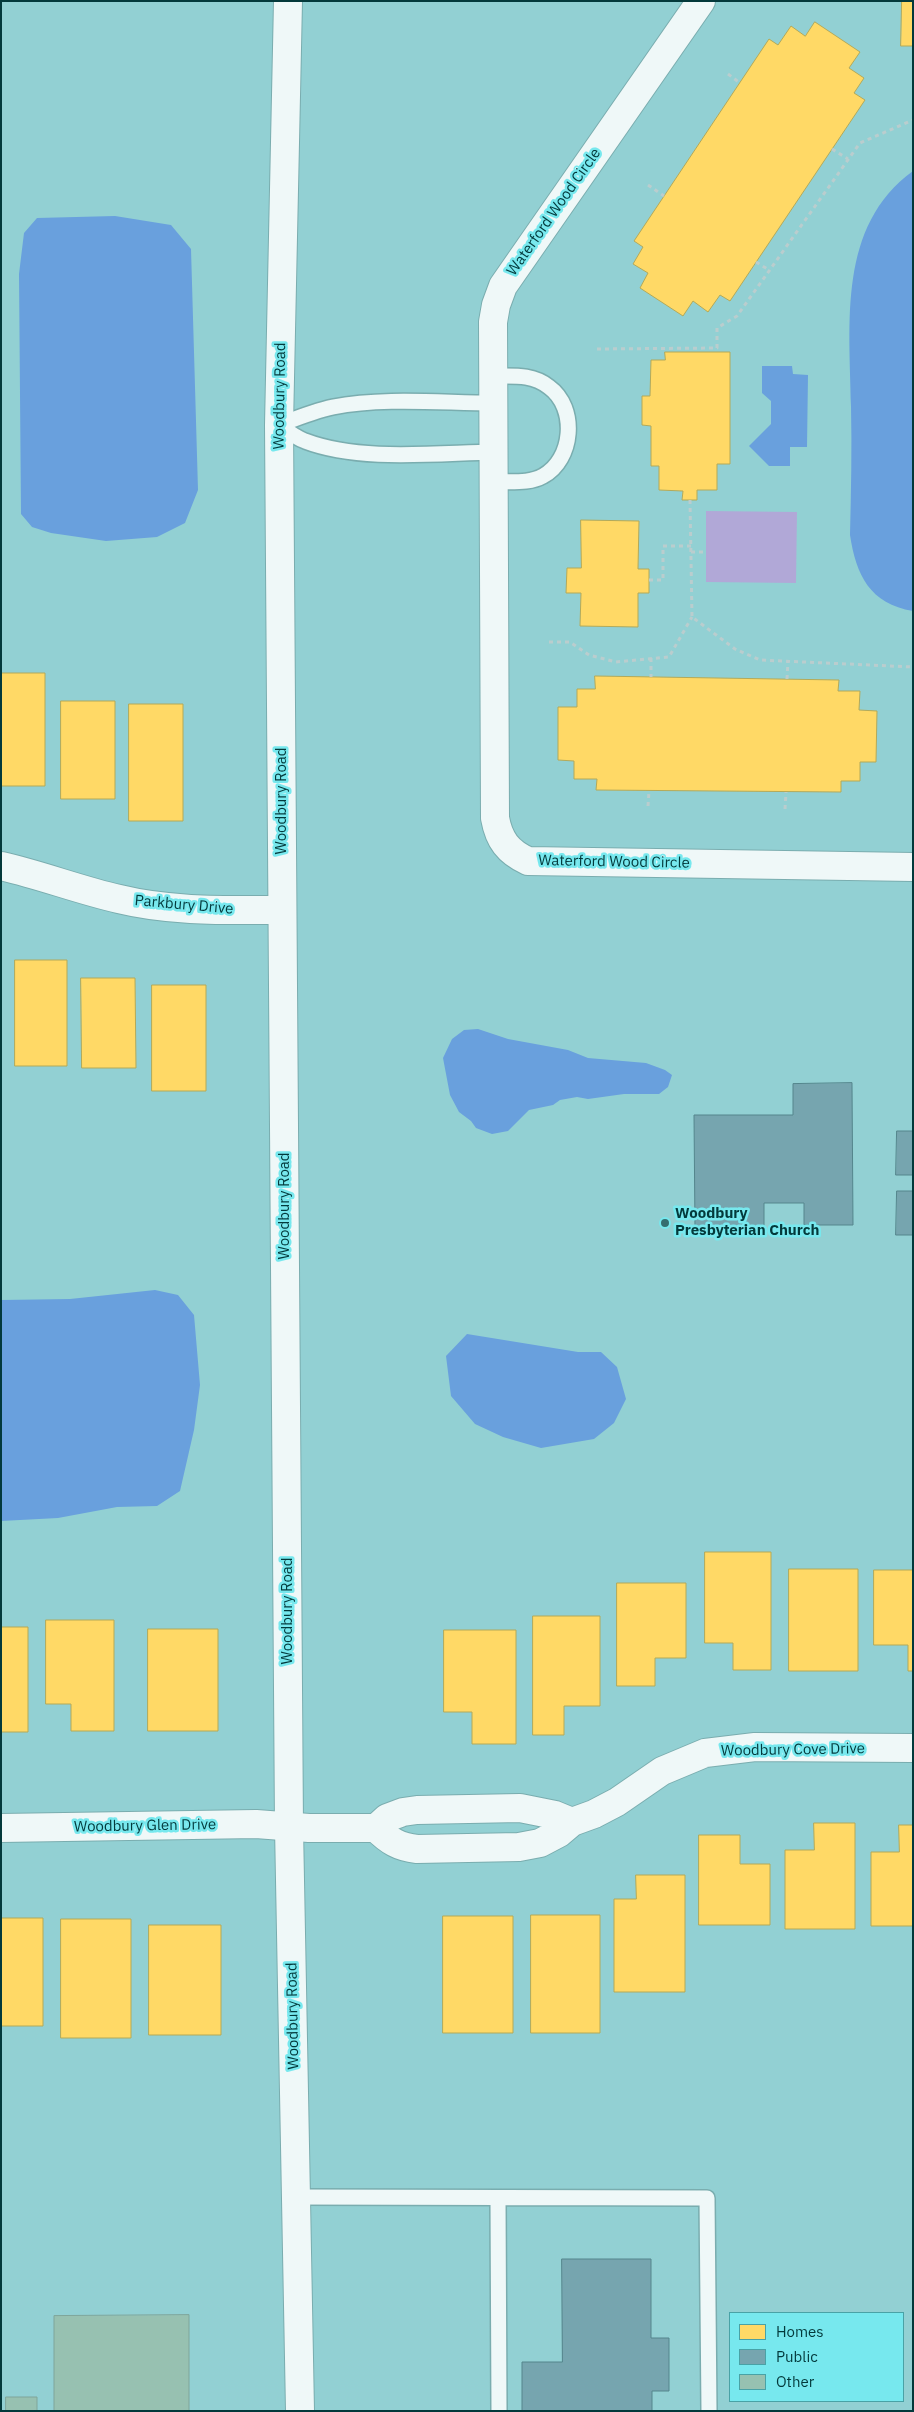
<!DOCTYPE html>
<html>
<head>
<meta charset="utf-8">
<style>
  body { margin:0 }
  #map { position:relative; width:914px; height:2412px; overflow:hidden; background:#92d0d3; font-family:"IBM Plex Sans",sans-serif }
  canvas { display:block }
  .frame { position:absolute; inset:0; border:2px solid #03393b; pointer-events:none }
  .legend { position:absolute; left:729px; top:2312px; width:175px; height:90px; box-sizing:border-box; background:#77e8ee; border:1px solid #49a2a6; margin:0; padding:6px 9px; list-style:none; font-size:15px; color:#03393b }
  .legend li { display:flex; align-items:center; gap:10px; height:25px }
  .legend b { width:25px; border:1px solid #49a2a6 }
</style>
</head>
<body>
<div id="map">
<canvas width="914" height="2412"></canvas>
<div class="frame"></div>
<ul class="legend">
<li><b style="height:14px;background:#ffd966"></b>Homes</li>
<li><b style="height:14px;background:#76a5af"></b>Public</li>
<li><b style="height:14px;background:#97c1b1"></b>Other</li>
</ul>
</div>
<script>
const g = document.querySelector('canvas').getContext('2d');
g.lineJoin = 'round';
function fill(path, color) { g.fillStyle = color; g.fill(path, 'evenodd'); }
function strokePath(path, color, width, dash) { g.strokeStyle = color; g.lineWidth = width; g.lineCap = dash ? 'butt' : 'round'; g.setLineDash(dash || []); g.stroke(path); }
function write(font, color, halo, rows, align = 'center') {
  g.font = font + ' "IBM Plex Sans",sans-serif'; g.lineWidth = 5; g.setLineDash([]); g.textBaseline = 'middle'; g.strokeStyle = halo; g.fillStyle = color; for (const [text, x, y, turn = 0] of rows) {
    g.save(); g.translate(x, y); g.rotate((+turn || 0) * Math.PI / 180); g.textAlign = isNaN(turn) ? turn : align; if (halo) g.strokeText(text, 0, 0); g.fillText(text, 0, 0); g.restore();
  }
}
const green = new Path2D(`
  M 706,511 L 797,512 L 796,583 L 706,582 Z`);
const water = new Path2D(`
  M 913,171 L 913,611 C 870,604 856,575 850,535 C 851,492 852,449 851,406 C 850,324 837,226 913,171 Z
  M 115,216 L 171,225 L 191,249 L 198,490 L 185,523 L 157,537 L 106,541 L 51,533 L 32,527 L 21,514 L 19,274 L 24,233 L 37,218 Z
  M 762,366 L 792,366 L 793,374 L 808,375 L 807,447 L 790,447 L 790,466 L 769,466 L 749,446 L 771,424 L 771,401 L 762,393 Z
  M 478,1029 L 508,1039 L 568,1050 L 588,1058 L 646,1063 L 665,1070 L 672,1075 L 668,1087 L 659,1094 L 624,1094 L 588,1099 L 577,1097 L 560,1100 L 553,1105 L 529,1110 L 508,1131 L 492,1134 L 476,1128 L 471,1121 L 459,1112 L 450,1095 L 443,1058 L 452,1039 L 464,1030 Z
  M 155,1290 L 178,1295 L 194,1315 L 200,1385 L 194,1430 L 180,1491 L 157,1506 L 117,1507 L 58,1518 L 1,1521 L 1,1300 L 70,1299 Z
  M 467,1334 L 578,1352 L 601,1352 L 617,1367 L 626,1399 L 614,1423 L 594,1439 L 541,1448 L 503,1437 L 475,1424 L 451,1396 L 446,1356 Z`);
const homes = new Path2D(`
  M 902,1 L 913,1 L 913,46 L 901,46 Z
  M 815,22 L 860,52 L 849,68 L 864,78 L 854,93 L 865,100 L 730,301 L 720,295 L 708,312 L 693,301 L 683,316 L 640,288 L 648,273 L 633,264 L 643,247 L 634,241 L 769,39 L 778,45 L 791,26 L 805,36 Z
  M 665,352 L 730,352 L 730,464 L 717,464 L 717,490 L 697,490 L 697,500 L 682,500 L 683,491 L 659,490 L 659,466 L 651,466 L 651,426 L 642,425 L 642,396 L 650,396 L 651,360 L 665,360 Z
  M 581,520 L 639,521 L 638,569 L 649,569 L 649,593 L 638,593 L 638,627 L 580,626 L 581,593 L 566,593 L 567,568 L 581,568 Z
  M 1,673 L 45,673 L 45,786 L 1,786 Z
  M 595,676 L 839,680 L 838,691 L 860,691 L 859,710 L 877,711 L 876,762 L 860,762 L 860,781 L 841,781 L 841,792 L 596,790 L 597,779 L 574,779 L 574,761 L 558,760 L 558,707 L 577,707 L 577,689 L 595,689 Z
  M 61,701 L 115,701 L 115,799 L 61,799 Z
  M 129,704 L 183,704 L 183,821 L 129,821 Z
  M 15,960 L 67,960 L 67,1066 L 15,1066 Z
  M 81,978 L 135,978 L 136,1068 L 82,1068 Z
  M 152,985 L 206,985 L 206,1091 L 152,1091 Z
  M 705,1552 L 771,1552 L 771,1670 L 733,1670 L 733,1643 L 705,1643 Z
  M 789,1569 L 858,1569 L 858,1671 L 789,1671 Z
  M 874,1570 L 913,1570 L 913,1671 L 908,1671 L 908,1645 L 874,1645 Z
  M 617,1583 L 686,1583 L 686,1658 L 655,1658 L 655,1686 L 617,1686 Z
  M 533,1616 L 600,1616 L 600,1706 L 564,1706 L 564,1735 L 533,1735 Z
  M 46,1620 L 114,1620 L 114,1731 L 71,1731 L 71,1704 L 46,1704 Z
  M 1,1627 L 28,1627 L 28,1732 L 1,1732 Z
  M 148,1629 L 218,1629 L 218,1731 L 148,1731 Z
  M 444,1630 L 516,1630 L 516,1744 L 472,1744 L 472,1712 L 444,1712 Z
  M 814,1823 L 855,1823 L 855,1929 L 785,1929 L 785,1850 L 814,1850 Z
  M 899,1825 L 913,1825 L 913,1926 L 871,1926 L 871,1852 L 899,1852 Z
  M 699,1835 L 740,1835 L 740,1864 L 770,1864 L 770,1925 L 699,1925 Z
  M 636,1875 L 685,1875 L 685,1992 L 614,1992 L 614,1899 L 636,1899 Z
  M 531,1915 L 600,1915 L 600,2033 L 531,2033 Z
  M 443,1916 L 513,1916 L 513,2033 L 443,2033 Z
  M 1,1918 L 43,1918 L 43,2026 L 1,2026 Z
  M 61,1919 L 131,1919 L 131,2038 L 61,2038 Z
  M 149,1925 L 221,1925 L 221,2035 L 149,2035 Z`);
const public = new Path2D(`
  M 852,1083 L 853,1225 L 804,1225 L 804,1203 L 764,1203 L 764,1229 L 695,1230 L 694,1115 L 793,1115 L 793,1084 Z
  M 897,1131 L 913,1131 L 913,1175 L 896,1175 Z
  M 897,1191 L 913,1191 L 913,1235 L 896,1235 Z
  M 562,2259 L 651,2259 L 651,2338 L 669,2338 L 669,2391 L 652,2391 L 652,2411 L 522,2411 L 522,2362 L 562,2362 Z`);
const building = new Path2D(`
  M 189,2315 L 189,2411 L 54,2411 L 54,2316 Z
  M 6,2397 L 37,2397 L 37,2411 L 6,2411 Z`);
const path = new Path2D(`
  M 728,74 L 740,83
  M 832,149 L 848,159
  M 648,185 L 664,196
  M 756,262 L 769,270
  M 597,349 L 717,348 L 717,328 L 737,316 L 860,143 L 913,120
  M 690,500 L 692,617 L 735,649 L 760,660 L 913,667
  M 691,552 L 706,552
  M 649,580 L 663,580 L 663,546 L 691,546
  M 549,642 L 570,642 L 589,655 L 616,662 L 669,657 L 692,617
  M 651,658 L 651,677
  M 787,679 L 788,661
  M 648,806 L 649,791
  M 785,809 L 786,792`);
const service = new Path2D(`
  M 494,376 C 514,376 533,374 549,387 C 578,408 573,460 543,476 C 529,484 510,481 494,482
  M 279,425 C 287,431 296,438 305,441 C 360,462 436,453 494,452
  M 279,425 C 297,418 314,411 333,407 C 385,397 442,403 494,403
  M 296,2197 L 707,2198 L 709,2411
  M 498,2198 L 499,2411`);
const minor = new Path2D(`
  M 701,1 L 503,286 L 496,305 L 493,322 L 495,818 C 499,840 508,852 528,861 L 913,867
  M 1,866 C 41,875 79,890 119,899 C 172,912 228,910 282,910
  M 1,1828 L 256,1824 L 309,1828 L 376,1828 L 387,1818 L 403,1812 L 417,1810 L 520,1808 L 555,1815 L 572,1822
  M 376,1828 C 389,1841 399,1847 417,1849 L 519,1847 L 540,1843 L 559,1833 L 572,1822 L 594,1814 L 617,1802 L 662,1771 L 705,1753 L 755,1747 L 913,1748`);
const tertiary = new Path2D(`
  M 288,1 L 279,425 L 289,1827 L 300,2411`);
const markers = [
  [665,1223,5,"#356e70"]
];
const streetNames = [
  ["Waterford Wood Circle",554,212,-55],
  ["Woodbury Road",280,396,-89],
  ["Woodbury Road",282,801,-90],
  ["Waterford Wood Circle",614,862,1],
  ["Parkbury Drive",184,905,5],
  ["Woodbury Road",285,1206,-90],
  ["Woodbury Road",288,1611,-90],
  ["Woodbury Cove Drive",793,1750,-1],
  ["Woodbury Glen Drive",145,1826,-1],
  ["Woodbury Road",293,2016,-91]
];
const poiNames = [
  ["Woodbury",675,1214],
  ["Presbyterian Church",675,1231]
];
fill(green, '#b1a8d7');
fill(water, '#69a0dd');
fill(homes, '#ffd966');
strokePath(homes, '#b3a959', 1);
fill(public, '#76a5af');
strokePath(public, '#54858c', 1);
fill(building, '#97c1b1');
strokePath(building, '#7fa59a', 1);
strokePath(service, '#7aadaf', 18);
strokePath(minor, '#7aadaf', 30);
strokePath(tertiary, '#7aadaf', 30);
strokePath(path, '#bacdce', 3, [4, 4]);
strokePath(service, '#eff8f8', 15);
strokePath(minor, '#eff8f8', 28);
strokePath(tertiary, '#eff8f8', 28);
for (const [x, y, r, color] of markers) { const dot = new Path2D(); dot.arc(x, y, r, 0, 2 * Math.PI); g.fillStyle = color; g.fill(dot); strokePath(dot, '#77e8ee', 2); }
write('15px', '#03393b', '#77e8ee', streetNames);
write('bold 15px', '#03393b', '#77e8ee', poiNames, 'left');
</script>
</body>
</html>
